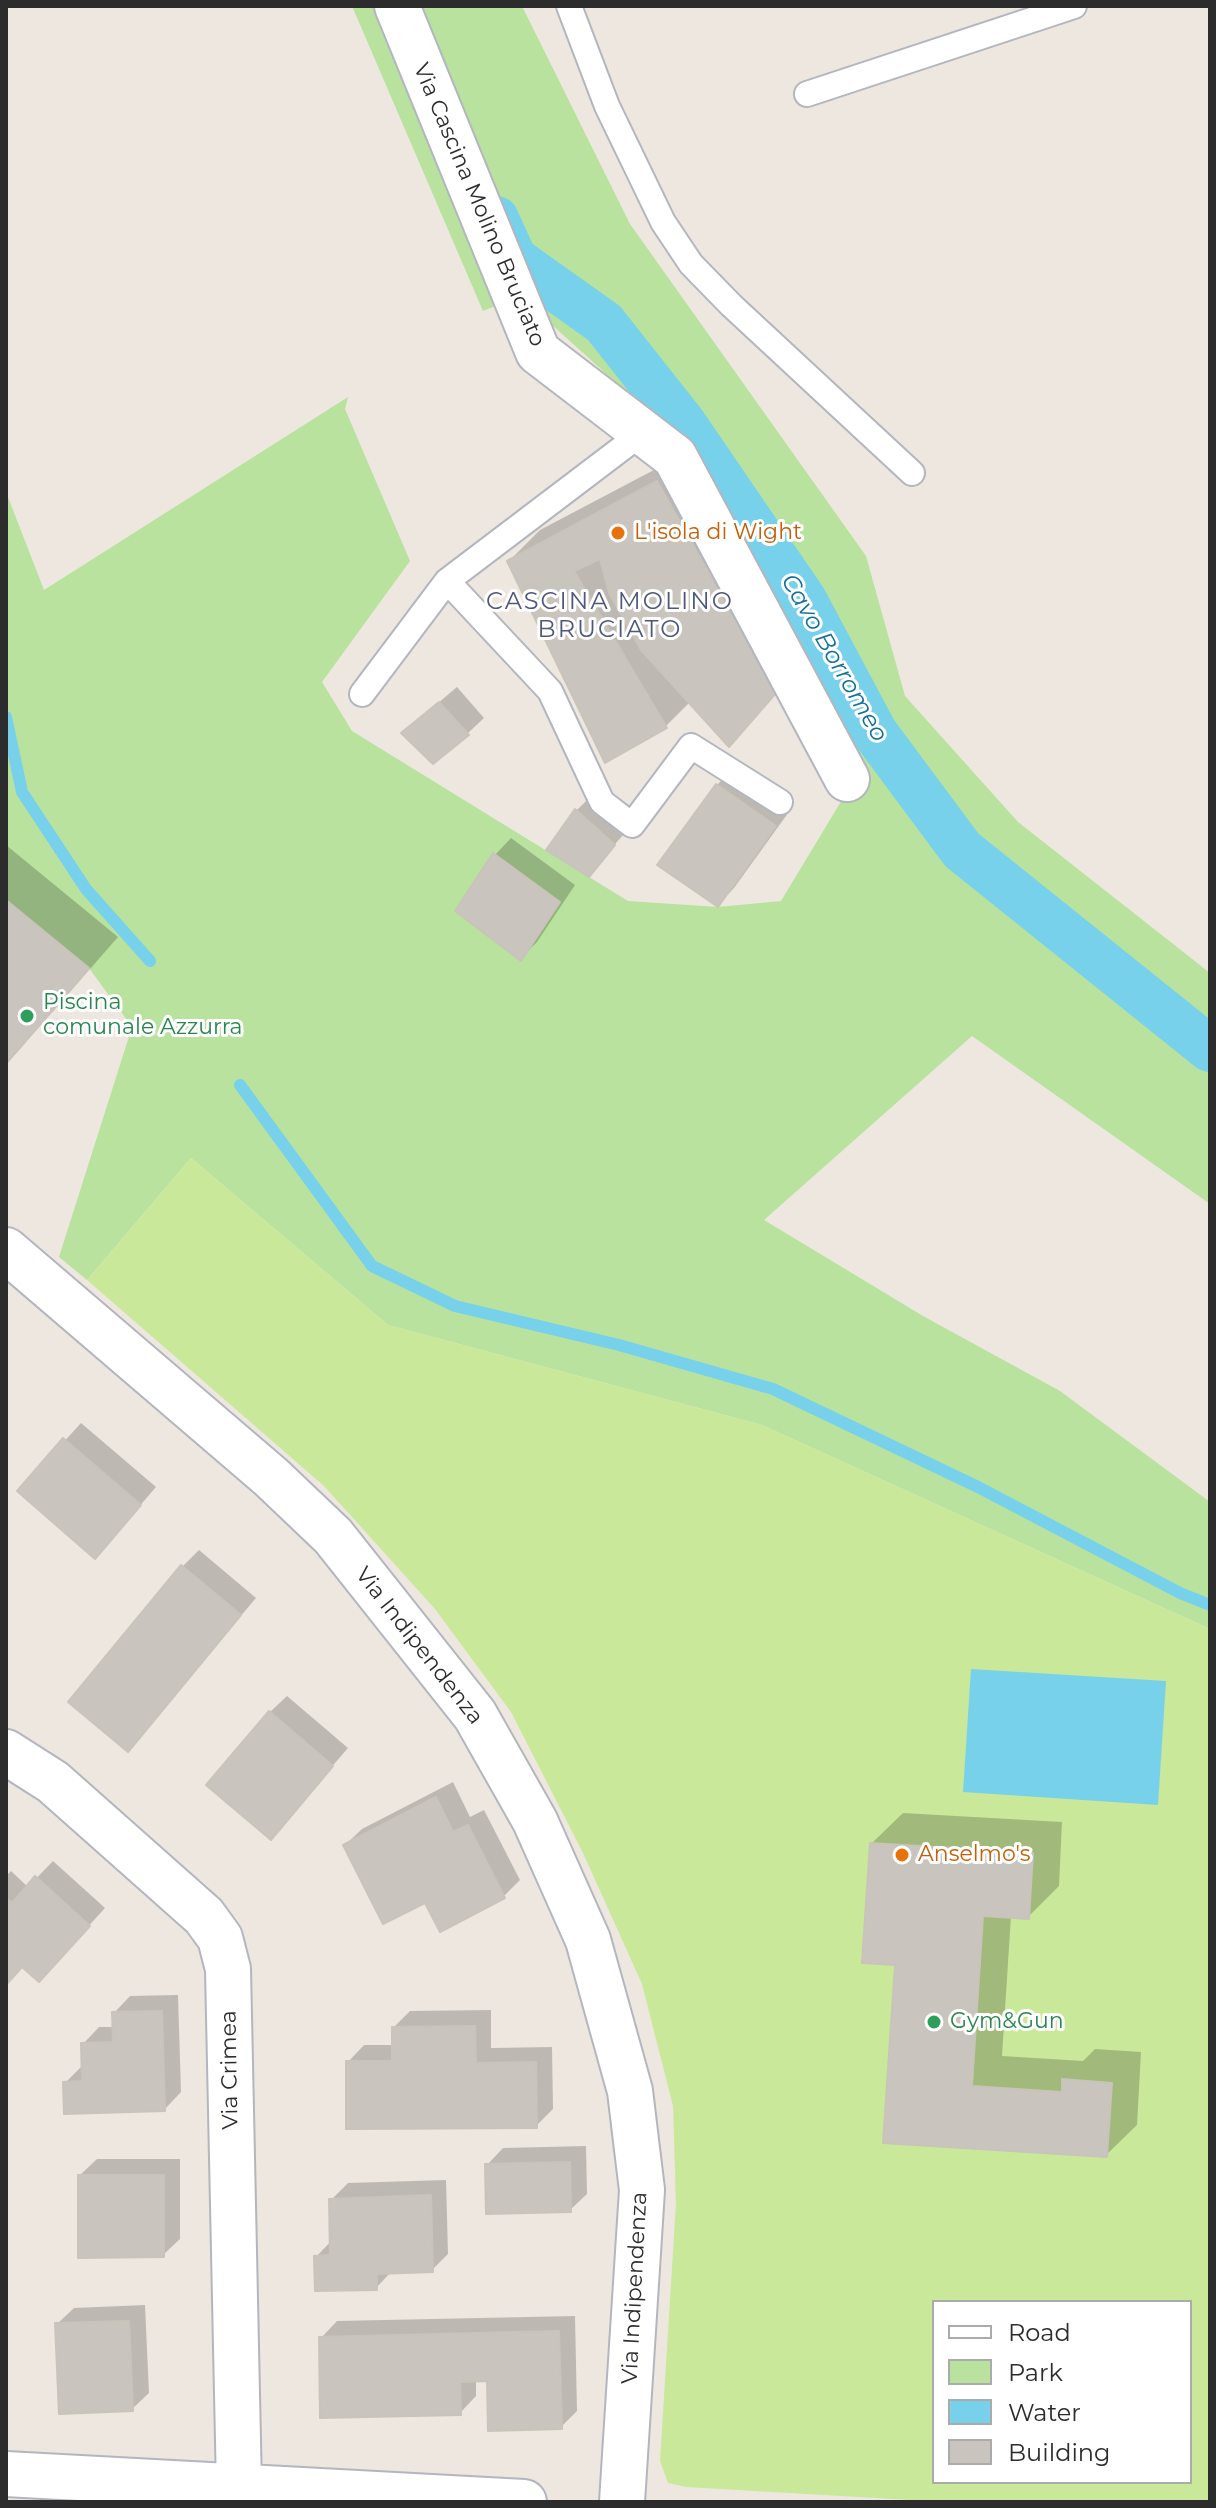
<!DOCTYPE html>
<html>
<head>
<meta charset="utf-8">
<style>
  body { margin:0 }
  #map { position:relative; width:1216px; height:2508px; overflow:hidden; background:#ede7df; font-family:Montserrat,sans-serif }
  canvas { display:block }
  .frame { position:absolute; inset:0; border:8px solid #2c2c2c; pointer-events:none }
  .legend { position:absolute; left:932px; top:2300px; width:260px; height:184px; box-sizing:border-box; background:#fff; border:2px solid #ababab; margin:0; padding:10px 14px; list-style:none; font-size:24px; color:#2c2c2c }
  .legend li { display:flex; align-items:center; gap:16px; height:40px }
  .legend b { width:40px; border:2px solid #ababab }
</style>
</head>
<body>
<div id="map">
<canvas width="1216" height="2508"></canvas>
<div class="frame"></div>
<ul class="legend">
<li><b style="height:10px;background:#fff"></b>Road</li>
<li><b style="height:22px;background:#b8e29e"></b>Park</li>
<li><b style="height:22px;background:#77d1eb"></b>Water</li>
<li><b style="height:22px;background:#c9c5be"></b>Building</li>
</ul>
</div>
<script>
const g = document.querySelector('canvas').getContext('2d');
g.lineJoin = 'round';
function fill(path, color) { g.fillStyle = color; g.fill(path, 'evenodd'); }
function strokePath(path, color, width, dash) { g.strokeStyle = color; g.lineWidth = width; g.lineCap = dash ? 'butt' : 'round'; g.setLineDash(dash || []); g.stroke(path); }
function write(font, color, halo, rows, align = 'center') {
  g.font = font + ' Montserrat,sans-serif'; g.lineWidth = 6; g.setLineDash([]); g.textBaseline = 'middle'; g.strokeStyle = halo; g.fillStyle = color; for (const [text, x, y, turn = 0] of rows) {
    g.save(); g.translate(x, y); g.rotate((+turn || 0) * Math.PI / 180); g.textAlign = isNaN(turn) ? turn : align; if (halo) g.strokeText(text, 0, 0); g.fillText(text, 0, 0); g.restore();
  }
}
const green = new Path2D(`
  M 352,6 L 522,6 L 630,224 L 866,556 L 905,696 L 1018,822 L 1210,973 L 1210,1204 L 972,1036 L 764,1220 L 923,1316 L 1060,1391 L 1210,1502 L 1210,1629 L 762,1425 L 388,1325 L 191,1158 L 87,1280 L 59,1257 L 132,1027 L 89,968 L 6,900 L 6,492 L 44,590 L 348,397 L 345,409 L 410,561 L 322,682 L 352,731 L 628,901 L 718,907 L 781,901 L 860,770 L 675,436 L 520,296 L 483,311 Z`);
const pitch = new Path2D(`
  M 191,1158 L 388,1325 L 762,1425 L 1210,1629 L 1210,2502 L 944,2502 L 686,2487 L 668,2483 L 660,2461 L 676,2203 L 673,2106 L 642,1984 L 583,1853 L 511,1712 L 435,1609 L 324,1486 L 87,1280 ZM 934,2302 L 1190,2302 L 1190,2482 L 934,2482 Z`);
const water = new Path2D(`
  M 971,1669 L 1166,1681 L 1158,1805 L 963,1792 Z`);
const shadow = new Path2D(`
  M 688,452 L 806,661 L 729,744 L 691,701 L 665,727 L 509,561 L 540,530 Z
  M 457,687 L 484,718 L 467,734 L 404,732 Z
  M 734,768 L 791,809 L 734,888 L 718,905 L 717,785 Z
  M 593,794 L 630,827 L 589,874 L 576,811 Z
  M 511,838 L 575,885 L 537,942 L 521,958 L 495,855 Z
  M 6,845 L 118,937 L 6,1065 Z
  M 81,1423 L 156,1487 L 111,1539 L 19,1491 Z
  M 199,1550 L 256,1598 L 128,1749 L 183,1566 Z
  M 287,1696 L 348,1748 L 271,1837 L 270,1712 Z
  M 453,1782 L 470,1817 L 484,1810 L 520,1880 L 504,1896 L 426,1900 L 345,1845 L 362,1829 Z
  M 903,1813 L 1062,1822 L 1059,1886 L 1028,1917 L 1011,1916 L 1002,2056 L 1083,2061 L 1095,2049 L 1141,2052 L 1137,2125 L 1106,2155 L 885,2141 L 897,1964 L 872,1843 Z
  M 53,1861 L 105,1908 L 55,1963 L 23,1965 L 6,1983 L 6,1876 L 11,1871 L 28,1887 Z
  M 178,1995 L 181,2092 L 165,2109 L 65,2083 L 82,2066 L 83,2044 L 99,2027 L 114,2027 L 114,2013 L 130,1996 Z
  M 491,2010 L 491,2048 L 552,2047 L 553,2109 L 536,2126 L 348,2062 L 364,2045 L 394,2045 L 394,2027 L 410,2011 Z
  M 586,2146 L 587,2194 L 570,2210 L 487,2165 L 503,2148 Z
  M 97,2159 L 180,2159 L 180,2239 L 163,2255 L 80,2175 Z
  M 446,2180 L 448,2254 L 432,2270 L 392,2271 L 376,2288 L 316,2257 L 332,2240 L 331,2200 L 348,2183 Z
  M 145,2305 L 149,2393 L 132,2409 L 57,2324 L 74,2308 Z
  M 575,2316 L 577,2411 L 561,2427 L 489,2379 L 476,2379 L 476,2396 L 460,2413 L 321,2338 L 337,2321 Z`);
const stream = new Path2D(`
  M 6,717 L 22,792 L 86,889 L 150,961
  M 240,1085 L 372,1266 L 455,1306 L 619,1345 L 773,1389 L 978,1487 L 1180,1593 L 1210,1605`);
const canal = new Path2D(`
  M 496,219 L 514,259 L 604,323 L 683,423 L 804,600 L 875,733 L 962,850 L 1210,1049`);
const building = new Path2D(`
  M 657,481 L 776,693 L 729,747 L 641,650 L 609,593 L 600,559 L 574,571 L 667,728 L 605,763 L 507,561 Z
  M 439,702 L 469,735 L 433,764 L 401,733 Z
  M 716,784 L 776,826 L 718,907 L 657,865 Z
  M 575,809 L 615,845 L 589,877 L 546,850 Z
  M 493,853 L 560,902 L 521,961 L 455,911 Z
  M 6,900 L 89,968 L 6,1063 Z
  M 63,1438 L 141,1505 L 95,1559 L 17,1491 Z
  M 181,1565 L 241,1615 L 128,1752 L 68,1702 Z
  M 269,1711 L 333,1766 L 271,1840 L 206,1785 Z
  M 436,1797 L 453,1832 L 468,1825 L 505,1898 L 440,1932 L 425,1903 L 383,1924 L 343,1845 Z
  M 870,1843 L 1033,1853 L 1029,1919 L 983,1916 L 972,2086 L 1062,2092 L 1062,2079 L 1112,2083 L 1107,2157 L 883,2143 L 895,1965 L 862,1963 Z
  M 35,1876 L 90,1926 L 39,1982 L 22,1967 L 6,1985 L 6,1898 L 12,1903 Z
  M 162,2011 L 165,2111 L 64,2114 L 63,2082 L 82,2081 L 81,2043 L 113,2042 L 112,2012 Z
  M 475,2026 L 476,2063 L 536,2062 L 537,2128 L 346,2129 L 346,2061 L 392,2061 L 392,2027 Z
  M 570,2162 L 571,2212 L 486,2214 L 485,2164 Z
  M 78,2175 L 164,2175 L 164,2257 L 78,2258 Z
  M 431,2195 L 433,2272 L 377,2274 L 377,2290 L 315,2291 L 314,2256 L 330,2255 L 329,2199 Z
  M 129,2321 L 133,2411 L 59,2414 L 55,2323 Z
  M 559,2331 L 562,2429 L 488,2431 L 487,2381 L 460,2382 L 461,2415 L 320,2418 L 319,2337 Z`);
const lane = new Path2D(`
  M 569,6 L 607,106 L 663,222 L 691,264 L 731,305 L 912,473
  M 807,94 L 1074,6
  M 447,581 L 550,691 L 602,802 L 632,825 L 691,746 L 780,802
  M 362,694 L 447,581 L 642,433`);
const street = new Path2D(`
  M 397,6 L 538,352 L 675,457 L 847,779
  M 6,1250 L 271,1477 L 333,1536 L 475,1715 L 535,1821 L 588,1940 L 630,2091 L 642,2190 L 622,2502
  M 6,1752 L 53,1782 L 204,1916 L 220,1938 L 228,1969 L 239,2488
  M 6,2474 L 524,2502`);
const markers = [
  [618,533,8,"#e8710a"],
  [27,1016,8,"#2e9e5b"],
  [902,1855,8,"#e8710a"],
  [934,2022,8,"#2e9e5b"]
];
const streetNames = [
  ["Via Cascina Molino Bruciato",479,205,67],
  ["Via Indipendenza",419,1646,52],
  ["Via Crimea",230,2070,-91],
  ["Via Indipendenza",635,2288,-87]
];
const foodNames = [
  ["L'isola di Wight",634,533],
  ["Anselmo's",918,1855]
];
const leisureNames = [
  ["Piscina",43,1003],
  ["comunale Azzurra",43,1028],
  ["Gym&Gun",950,2022]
];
const neighbourhoodNames = [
  ["CASCINA MOLINO",610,602],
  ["BRUCIATO",610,630]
];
const waterNames = [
  ["Cavo Borromeo",834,658,60]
];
fill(green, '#b8e29e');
fill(pitch, '#cae89a');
fill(water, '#77d1eb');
fill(shadow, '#0003');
strokePath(stream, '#77d1eb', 12);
strokePath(canal, '#77d1eb', 46);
fill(building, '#c9c5be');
strokePath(building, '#c9c3b9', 2);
strokePath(lane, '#b3b6bf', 28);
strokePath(street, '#b3b6bf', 48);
strokePath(lane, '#fff', 24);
strokePath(street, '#fff', 44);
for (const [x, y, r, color] of markers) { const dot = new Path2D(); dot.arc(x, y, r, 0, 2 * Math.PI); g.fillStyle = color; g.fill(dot); strokePath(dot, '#fff', 3); }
write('22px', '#2c2c2c', '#fff', streetNames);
write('22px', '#c56008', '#fff', foodNames, 'left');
write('22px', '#27864d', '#fff', leisureNames, 'left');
g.letterSpacing = '2px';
write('24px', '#4e587c', '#fff', neighbourhoodNames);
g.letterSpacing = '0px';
write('italic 24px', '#12719a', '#fff', waterNames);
</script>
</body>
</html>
